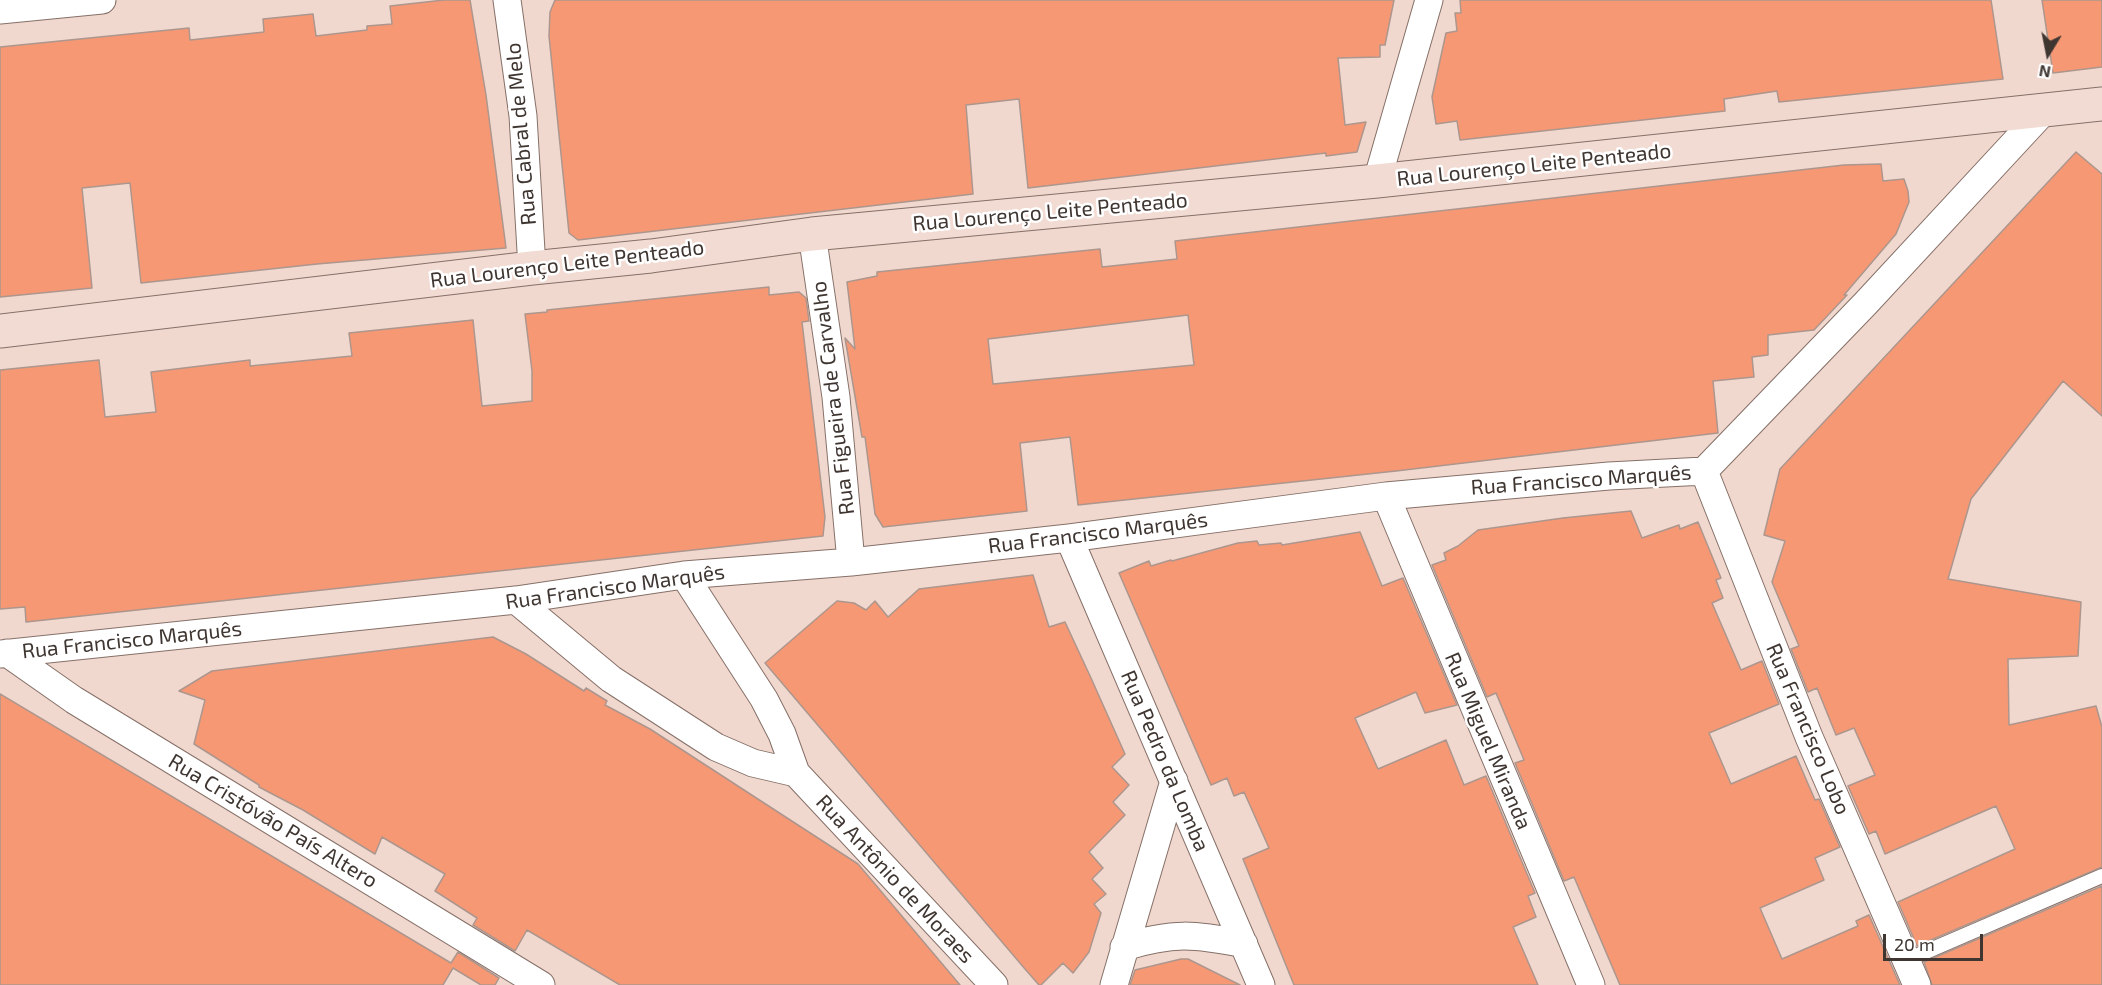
<!DOCTYPE html>
<html>
<head>
<meta charset="utf-8">
<style>
  body { margin:0 }
  #map { position:relative; width:2102px; height:985px; overflow:hidden; background:#f1d8cf; font-family:"Exo 2",sans-serif }
  canvas { display:block }
  .north { position:absolute; left:2018px; top:24px; width:60px; height:60px; -webkit-text-stroke:4px #fff; paint-order:stroke; rotate:190deg; font-size:16px; font-weight:700; line-height:24px; text-align:center; color:#3f3632 }
  .north::after { content:''; display:block; margin:auto; width:21px; height:27px; background:#3f3632; clip-path:polygon(50% 0,100% 100%,50% 72%,0 100%) }
  .scale { position:absolute; left:1883px; top:934px; width:100px; height:27px; box-sizing:border-box; border:3px solid #3f3632; border-top:0; padding-left:8px; font-size:18px; line-height:21px; white-space:nowrap; color:#3f3632; -webkit-text-stroke:4px #fff; paint-order:stroke }
</style>
</head>
<body>
<div id="map">
<canvas width="2102" height="985"></canvas>
<div class="north">N</div>
<div class="scale">20 m</div>
</div>
<script>
const g = document.querySelector('canvas').getContext('2d');
g.lineJoin = 'round';
function fill(path, color) { g.fillStyle = color; g.fill(path, 'evenodd'); }
function strokePath(path, color, width, dash) { g.strokeStyle = color; g.lineWidth = width; g.lineCap = dash ? 'butt' : 'round'; g.setLineDash(dash || []); g.stroke(path); }
function write(font, color, halo, rows, align = 'center') {
  g.font = font + ' "Exo 2",sans-serif'; g.lineWidth = 5; g.setLineDash([]); g.textBaseline = 'middle'; g.strokeStyle = halo; g.fillStyle = color; for (const [text, x, y, turn = 0] of rows) {
    g.save(); g.translate(x, y); g.rotate((+turn || 0) * Math.PI / 180); g.textAlign = isNaN(turn) ? turn : align; if (halo) g.strokeText(text, 0, 0); g.fillText(text, 0, 0); g.restore();
  }
}
const building = new Path2D(`
  M 444,0 L 470,0 L 486,95 L 506,248 L 317,264 L 141,283 L 130,183 L 82,188 L 92,288 L 0,297 L 0,47 L 189,28 L 190,40 L 264,32 L 263,19 L 313,14 L 316,36 L 367,30 L 367,26 L 392,24 L 390,6 Z
  M 555,0 L 1394,0 L 1385,45 L 1380,45 L 1380,57 L 1338,58 L 1345,125 L 1366,122 L 1357,152 L 1326,156 L 1326,153 L 1028,188 L 1019,99 L 966,105 L 973,194 L 578,240 L 569,233 L 549,36 L 550,12 Z
  M 1460,0 L 1991,0 L 2003,79 L 1779,102 L 1777,91 L 1724,99 L 1725,111 L 1460,140 L 1457,121 L 1436,124 L 1432,97 L 1446,33 L 1457,31 L 1455,13 L 1461,13 Z
  M 2042,0 L 2102,0 L 2102,67 L 2053,73 Z
  M 2076,152 L 2102,174 L 2102,416 L 2063,381 L 1971,499 L 1948,579 L 2081,602 L 2078,656 L 2008,659 L 2009,725 L 2096,706 L 2102,727 L 2102,867 L 1917,946 L 1898,902 L 2015,849 L 1996,806 L 1885,854 L 1876,831 L 1869,834 L 1848,786 L 1875,775 L 1854,728 L 1836,735 L 1817,688 L 1808,692 L 1791,649 L 1799,646 L 1772,582 L 1785,541 L 1764,535 L 1780,469 Z
  M 1881,164 L 1883,181 L 1904,179 L 1908,191 L 1909,202 L 1896,234 L 1844,295 L 1847,295 L 1814,330 L 1768,335 L 1768,355 L 1752,357 L 1754,377 L 1713,381 L 1718,433 L 1396,471 L 1078,505 L 1070,437 L 1020,443 L 1027,511 L 883,527 L 875,514 L 865,437 L 862,437 L 845,338 L 855,349 L 847,282 L 877,276 L 877,272 L 1100,249 L 1102,267 L 1177,259 L 1175,241 L 1844,165 ZM 1188,315 L 1194,365 L 993,384 L 988,339 Z
  M 769,287 L 769,295 L 799,292 L 806,298 L 809,321 L 802,322 L 825,517 L 823,536 L 26,622 L 25,607 L 0,609 L 0,370 L 99,360 L 105,417 L 156,412 L 151,372 L 250,360 L 250,366 L 352,356 L 349,333 L 473,320 L 482,406 L 532,401 L 532,371 L 525,314 L 547,312 L 547,310 Z
  M 1631,511 L 1642,538 L 1679,525 L 1680,529 L 1698,522 L 1721,578 L 1716,580 L 1723,598 L 1712,603 L 1741,670 L 1762,661 L 1779,704 L 1709,733 L 1731,784 L 1796,756 L 1815,800 L 1819,799 L 1840,847 L 1815,858 L 1824,880 L 1760,908 L 1782,959 L 1858,926 L 1856,921 L 1869,915 L 1900,985 L 1620,985 L 1574,877 L 1564,881 L 1515,763 L 1524,760 L 1496,693 L 1487,697 L 1432,565 L 1446,560 L 1444,553 L 1458,546 L 1478,530 L 1563,518 Z
  M 1360,532 L 1382,586 L 1403,578 L 1457,705 L 1425,713 L 1416,692 L 1355,718 L 1378,769 L 1446,740 L 1464,785 L 1486,776 L 1535,893 L 1528,896 L 1536,917 L 1513,927 L 1538,985 L 1294,985 L 1243,859 L 1269,848 L 1244,792 L 1234,796 L 1227,778 L 1211,785 L 1119,573 L 1149,561 L 1151,566 L 1171,560 L 1172,561 L 1238,543 L 1257,541 L 1259,545 L 1281,543 L 1282,545 Z
  M 1033,575 L 1049,627 L 1065,622 L 1091,678 L 1125,754 L 1112,767 L 1129,785 L 1113,802 L 1125,815 L 1089,852 L 1103,868 L 1092,879 L 1106,894 L 1094,904 L 1101,913 L 1089,952 L 1073,973 L 1063,963 L 1041,985 L 1039,985 L 1025,969 L 765,663 L 837,601 L 854,603 L 866,610 L 875,601 L 888,617 L 919,589 Z
  M 493,637 L 526,654 L 584,691 L 586,688 L 607,701 L 605,705 L 650,729 L 858,864 L 960,985 L 620,985 L 527,930 L 515,951 L 473,925 L 477,918 L 435,891 L 445,874 L 382,837 L 375,854 L 303,810 L 259,787 L 259,785 L 194,744 L 205,700 L 179,691 L 212,671 Z
  M 0,694 L 451,963 L 458,952 L 499,978 L 495,985 L 481,985 L 453,968 L 443,985 L 0,985 Z
  M 2102,886 L 2102,985 L 1932,985 L 1924,962 Z
  M 1181,959 L 1188,959 L 1240,985 L 1130,985 L 1135,970 Z`);
const lane = new Path2D(`
  M 1907,960 L 2102,876`);
const street = new Path2D(`
  M 507,0 L 523,116 L 532,268
  M 0,10 L 102,0
  M 1377,181 L 1429,0
  M 812,234 L 836,397 L 851,562
  M 1704,471 L 1809,737 L 1917,985
  M 1386,496 L 1591,985
  M 1069,538 L 1261,985
  M 684,575 L 764,699 L 782,734 L 796,773 L 994,985
  M 516,600 L 611,679 L 716,747 L 753,763 L 796,773
  M 7,653 L 74,700 L 541,985
  M 0,654 L 516,600 L 684,575 L 851,562 L 1069,538 L 1386,496 L 1609,476 L 1704,471 L 1866,303 L 2044,111
  M 1124,947 C 1173,932 1194,934 1244,944
  M 1114,985 L 1174,781`);
const secondary = new Path2D(`
  M 0,331 L 532,268 L 651,256 L 812,234 L 1377,181 L 2102,104`);
const streetNames = [
  ["Rua Cabral de Melo",521,134,-95],
  ["Rua Lourenço Leite Penteado",1534,165,-6],
  ["Rua Lourenço Leite Penteado",1050,212,-5],
  ["Rua Lourenço Leite Penteado",567,264,-7],
  ["Rua Figueira de Carvalho",833,398,-97],
  ["Rua Francisco Marquês",1581,480,-4],
  ["Rua Francisco Marquês",1098,533,-7],
  ["Rua Francisco Marquês",615,587,-8],
  ["Rua Francisco Marquês",132,640,-6],
  ["Rua Francisco Lobo",1808,729,67],
  ["Rua Miguel Miranda",1488,741,67],
  ["Rua Pedro da Lomba",1165,761,67],
  ["Rua Cristóvão País Altero",273,821,31],
  ["Rua Antônio de Moraes",895,879,47]
];
fill(building, '#f79874');
strokePath(building, '#ac968d', 1.5);
strokePath(lane, '#857068', 16);
strokePath(street, '#857068', 29);
strokePath(secondary, '#857068', 35);
strokePath(lane, '#fff', 14);
strokePath(street, '#fff', 27);
strokePath(secondary, '#f1dbd3', 33);
write('21px', '#3f3632', '#fff', streetNames);
</script>
</body>
</html>
